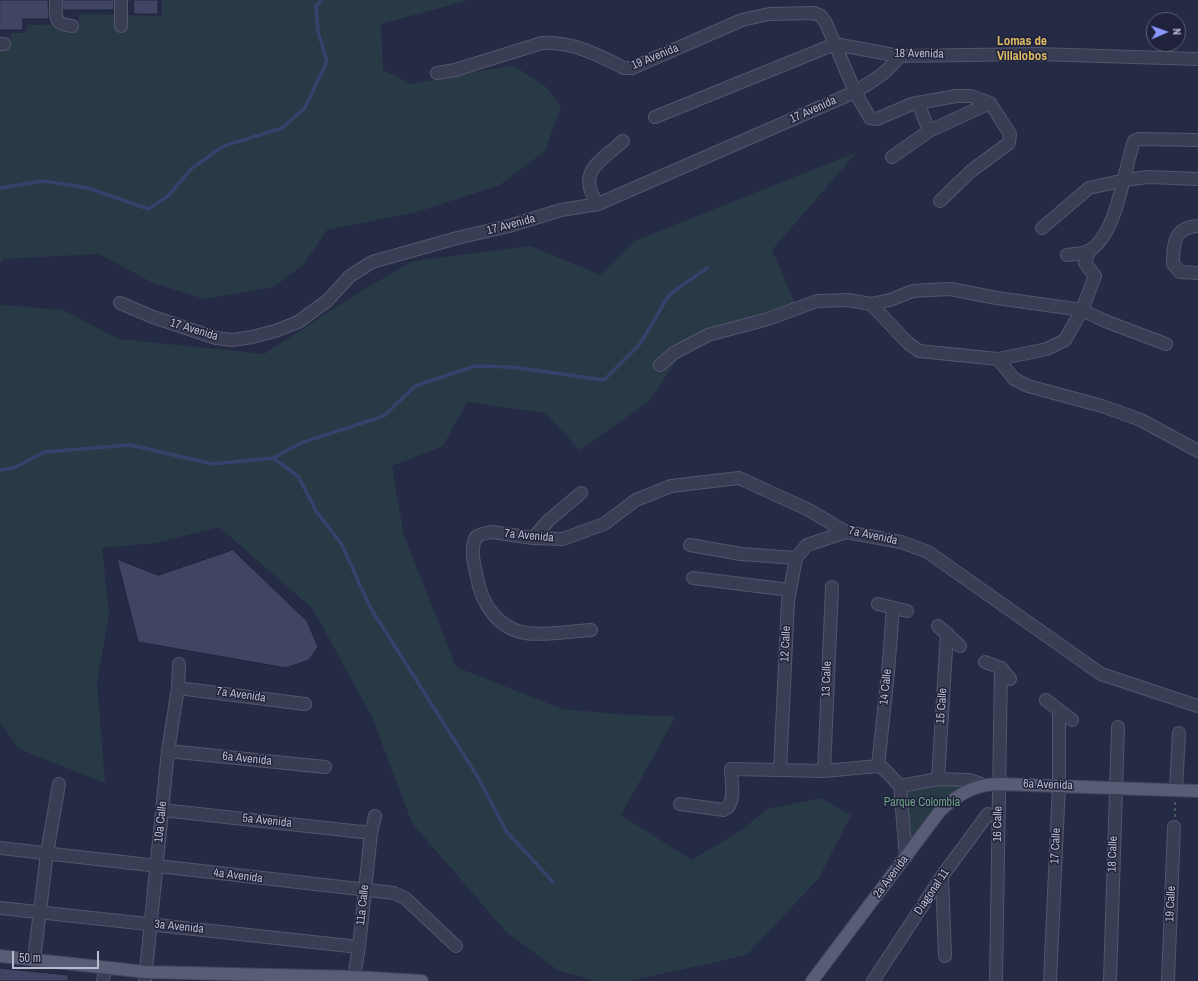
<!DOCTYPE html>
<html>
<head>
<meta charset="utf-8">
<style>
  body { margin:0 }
  #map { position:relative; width:1198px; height:981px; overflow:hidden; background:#252a45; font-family:"Archivo Narrow",sans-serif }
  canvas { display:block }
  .north { position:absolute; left:1146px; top:12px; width:40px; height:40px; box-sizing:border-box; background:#1f223a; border:1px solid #5c5f75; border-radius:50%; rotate:88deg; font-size:11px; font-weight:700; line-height:16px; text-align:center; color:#b8bace }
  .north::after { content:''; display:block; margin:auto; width:14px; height:18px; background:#8c98fe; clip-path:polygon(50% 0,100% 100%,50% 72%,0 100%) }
  .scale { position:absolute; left:12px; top:951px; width:87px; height:18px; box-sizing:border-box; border:2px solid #b8bace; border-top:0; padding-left:5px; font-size:12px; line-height:14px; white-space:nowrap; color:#b8bace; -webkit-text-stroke:3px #1f223a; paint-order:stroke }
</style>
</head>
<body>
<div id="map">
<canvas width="1198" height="981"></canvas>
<div class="north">N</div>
<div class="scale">50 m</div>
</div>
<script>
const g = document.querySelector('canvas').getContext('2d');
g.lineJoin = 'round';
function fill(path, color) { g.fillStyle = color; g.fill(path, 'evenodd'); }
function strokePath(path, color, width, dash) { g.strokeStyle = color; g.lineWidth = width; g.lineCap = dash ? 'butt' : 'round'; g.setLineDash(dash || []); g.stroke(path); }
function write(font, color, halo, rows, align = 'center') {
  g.font = font + ' "Archivo Narrow",sans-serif'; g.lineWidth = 3; g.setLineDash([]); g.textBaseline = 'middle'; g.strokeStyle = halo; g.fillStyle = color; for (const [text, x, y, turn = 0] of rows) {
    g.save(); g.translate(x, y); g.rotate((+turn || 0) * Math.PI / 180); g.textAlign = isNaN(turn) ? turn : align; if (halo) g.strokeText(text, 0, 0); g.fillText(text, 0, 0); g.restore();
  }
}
const green = new Path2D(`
  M 162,0 L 469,0 L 381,24 L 383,70 L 412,84 L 513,65 L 546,87 L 561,106 L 545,151 L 500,185 L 417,212 L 327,230 L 303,265 L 274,287 L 204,299 L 151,282 L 99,254 L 3,259 L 0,264 L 0,50 L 10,44 L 11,33 L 26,33 L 28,25 L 79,24 L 79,14 L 162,16 Z
  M 857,152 L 772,250 L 795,303 L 688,345 L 648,402 L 580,450 L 545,413 L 467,402 L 443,446 L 392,466 L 404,536 L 456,667 L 562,709 L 630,715 L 676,716 L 621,815 L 692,860 L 740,831 L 768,809 L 821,798 L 851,815 L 819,878 L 747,955 L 630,981 L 596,981 L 559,971 L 506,932 L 412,823 L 372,717 L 313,609 L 219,527 L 155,543 L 102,548 L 109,614 L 97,682 L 105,783 L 19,749 L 0,723 L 0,305 L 63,310 L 119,339 L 264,354 L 361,291 L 413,261 L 531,246 L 600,275 L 634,241 Z
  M 978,784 L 948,804 L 908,855 L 900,786 Z`);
const stream = new Path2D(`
  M 0,188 L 43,181 L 88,188 L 148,209 L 168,196 L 192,168 L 224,146 L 282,128 L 305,108 L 327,61 L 318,32 L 316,6 L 322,0
  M 273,458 L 298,476 L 316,511 L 341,543 L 370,607 L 479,779 L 506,831 L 553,882
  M 0,470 L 14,468 L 44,452 L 130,445 L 213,464 L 273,458 L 301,443 L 384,416 L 415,386 L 475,366 L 511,367 L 604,380 L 640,344 L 669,295 L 707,268`);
const building = new Path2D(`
  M 0,0 L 48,0 L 49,19 L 23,19 L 23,30 L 0,30 Z
  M 63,0 L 114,0 L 114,10 L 63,10 Z
  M 134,0 L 158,0 L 158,14 L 134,14 Z
  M 233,550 L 307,621 L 318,647 L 309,660 L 286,668 L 138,642 L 117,559 L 158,575 Z
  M 0,968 L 68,975 L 68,981 L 0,981 Z`);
const path = new Path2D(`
  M 1175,817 L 1175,801`);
const minor = new Path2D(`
  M 56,0 C 56,16 52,24 72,26
  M 121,26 L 121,0
  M 0,44 L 4,44
  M 437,73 L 455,70 L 542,43 C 571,41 598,55 624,68 L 632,68 L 742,20 L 769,14 L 814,13 L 821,16 L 826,23 L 855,92 L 870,118 L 877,119 L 912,104 L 956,96 L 971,96 L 990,103 L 1010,134 L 1009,143 L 971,171 L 940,201
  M 918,103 L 929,131
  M 655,117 L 835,44 L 899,56 L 1037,54 L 1198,59
  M 892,157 L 929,131 L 990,103
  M 598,204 C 575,172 601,161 623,141
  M 1198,226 C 1174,227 1173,244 1173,264 L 1180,272 L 1198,273
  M 1042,228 L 1089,188 L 1125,180 L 1148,177 L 1198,179
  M 1067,255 C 1073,254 1083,254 1088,251 C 1117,237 1124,169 1134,141 L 1139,139 L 1198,140
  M 120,303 L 153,317 L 216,338 L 232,340 L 252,337 L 275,331 L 298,322 L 327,301 L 350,276 L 372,262 L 457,238 L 509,226 L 561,210 L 598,204 L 855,92 C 872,81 888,73 899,56
  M 871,304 L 908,343 L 919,351 L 998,359 L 1047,349 L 1065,340 L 1082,310 L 1095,276 L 1085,263 L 1089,251
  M 998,359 L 1014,379 L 1028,386 L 1102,406 L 1141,420 L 1198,451
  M 660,365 L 674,353 L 708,335 L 768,319 L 817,301 L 848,300 L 871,304 L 890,300 L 913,291 L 928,290 L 950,289 L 997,298 L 1082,310 L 1105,321 L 1166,344
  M 533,538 L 549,520 L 581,493
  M 690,545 L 741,554 L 796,558
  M 693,578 L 790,590
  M 878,604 L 907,611
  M 938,626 L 960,646
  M 591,630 C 574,631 542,636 526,633 C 498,629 481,603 477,577 C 474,565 470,549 476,537 L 482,534 L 492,532 L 533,538 L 563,539 L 604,524 L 636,500 L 671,486 L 739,478 L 809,510 L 846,532 L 901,542 L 928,552 L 1101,674 L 1198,706
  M 985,662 L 1001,668 L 1010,679
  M 178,688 L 305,704
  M 1046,700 L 1072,720
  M 168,751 L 325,767
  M 878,766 L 888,673 L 893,608
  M 780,770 L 824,771 L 878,766 L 884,769 L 900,786 L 906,857
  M 824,771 L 832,587
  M 938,779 L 947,633
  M 900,786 L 938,779 L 969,780 L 981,784
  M 1176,790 L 1179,733
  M 680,804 L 724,810 C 737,804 731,780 731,769 L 780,770 L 788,601 L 796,558 L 807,545 L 846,532
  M 162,810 L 371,833
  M 0,848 L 394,893 L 405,898 L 456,946
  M 942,876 L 945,956
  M 0,908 L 359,947
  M 34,960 L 47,853 L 59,784
  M 354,977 L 359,947 L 371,833 L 375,816
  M 103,981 L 105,968
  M 145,981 L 168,751 L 178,688 L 179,664
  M 873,981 L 942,876 L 988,814 L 997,816
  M 996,981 L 1001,668
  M 1050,981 L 1059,785 L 1059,710
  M 1110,981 L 1118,727
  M 1168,981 L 1174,827`);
const major = new Path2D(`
  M 0,956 L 146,972 L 354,977 L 422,981
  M 812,981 L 940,811 C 957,795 975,784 999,784 L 1198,791`);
const streetNames = [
  ["18 Avenida",919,54,1],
  ["19 Avenida",655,57,-22],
  ["17 Avenida",813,110,-24],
  ["17 Avenida",511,225,-15],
  ["17 Avenida",194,330,17],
  ["7a Avenida",529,536,5],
  ["7a Avenida",873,536,12],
  ["12 Calle",786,644,-87],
  ["13 Calle",827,679,-88],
  ["14 Calle",886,687,-84],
  ["7a Avenida",241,695,8],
  ["15 Calle",942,706,-86],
  ["6a Avenida",247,759,6],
  ["6a Avenida",1048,785,2],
  ["5a Avenida",267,821,6],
  ["10a Calle",161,822,-84],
  ["16 Calle",998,824,-89],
  ["17 Calle",1056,846,-87],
  ["18 Calle",1113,854,-88],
  ["4a Avenida",238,876,7],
  ["2a Avenida",891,877,-53],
  ["Diagonal 11",932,892,-56],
  ["19 Calle",1171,904,-87],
  ["11a Calle",363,905,-84],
  ["3a Avenida",179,927,6]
];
const parkNames = [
  ["Parque Colombia",922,803]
];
const neighbourhoodNames = [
  ["Lomas de",1022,42],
  ["Villalobos",1022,57]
];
fill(green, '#283a46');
strokePath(stream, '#38406c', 3.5);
fill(building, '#3f4562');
strokePath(building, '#21243c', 1);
strokePath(minor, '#53556c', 14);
strokePath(major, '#41445b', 14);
strokePath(path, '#465762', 2, [3, 3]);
strokePath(minor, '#3a3e54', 12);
strokePath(major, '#585c74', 12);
write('12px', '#b8bace', '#1f223a', streetNames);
write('12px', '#6da087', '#1f223a', parkNames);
write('bold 13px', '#ddba63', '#1f223a', neighbourhoodNames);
</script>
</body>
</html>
